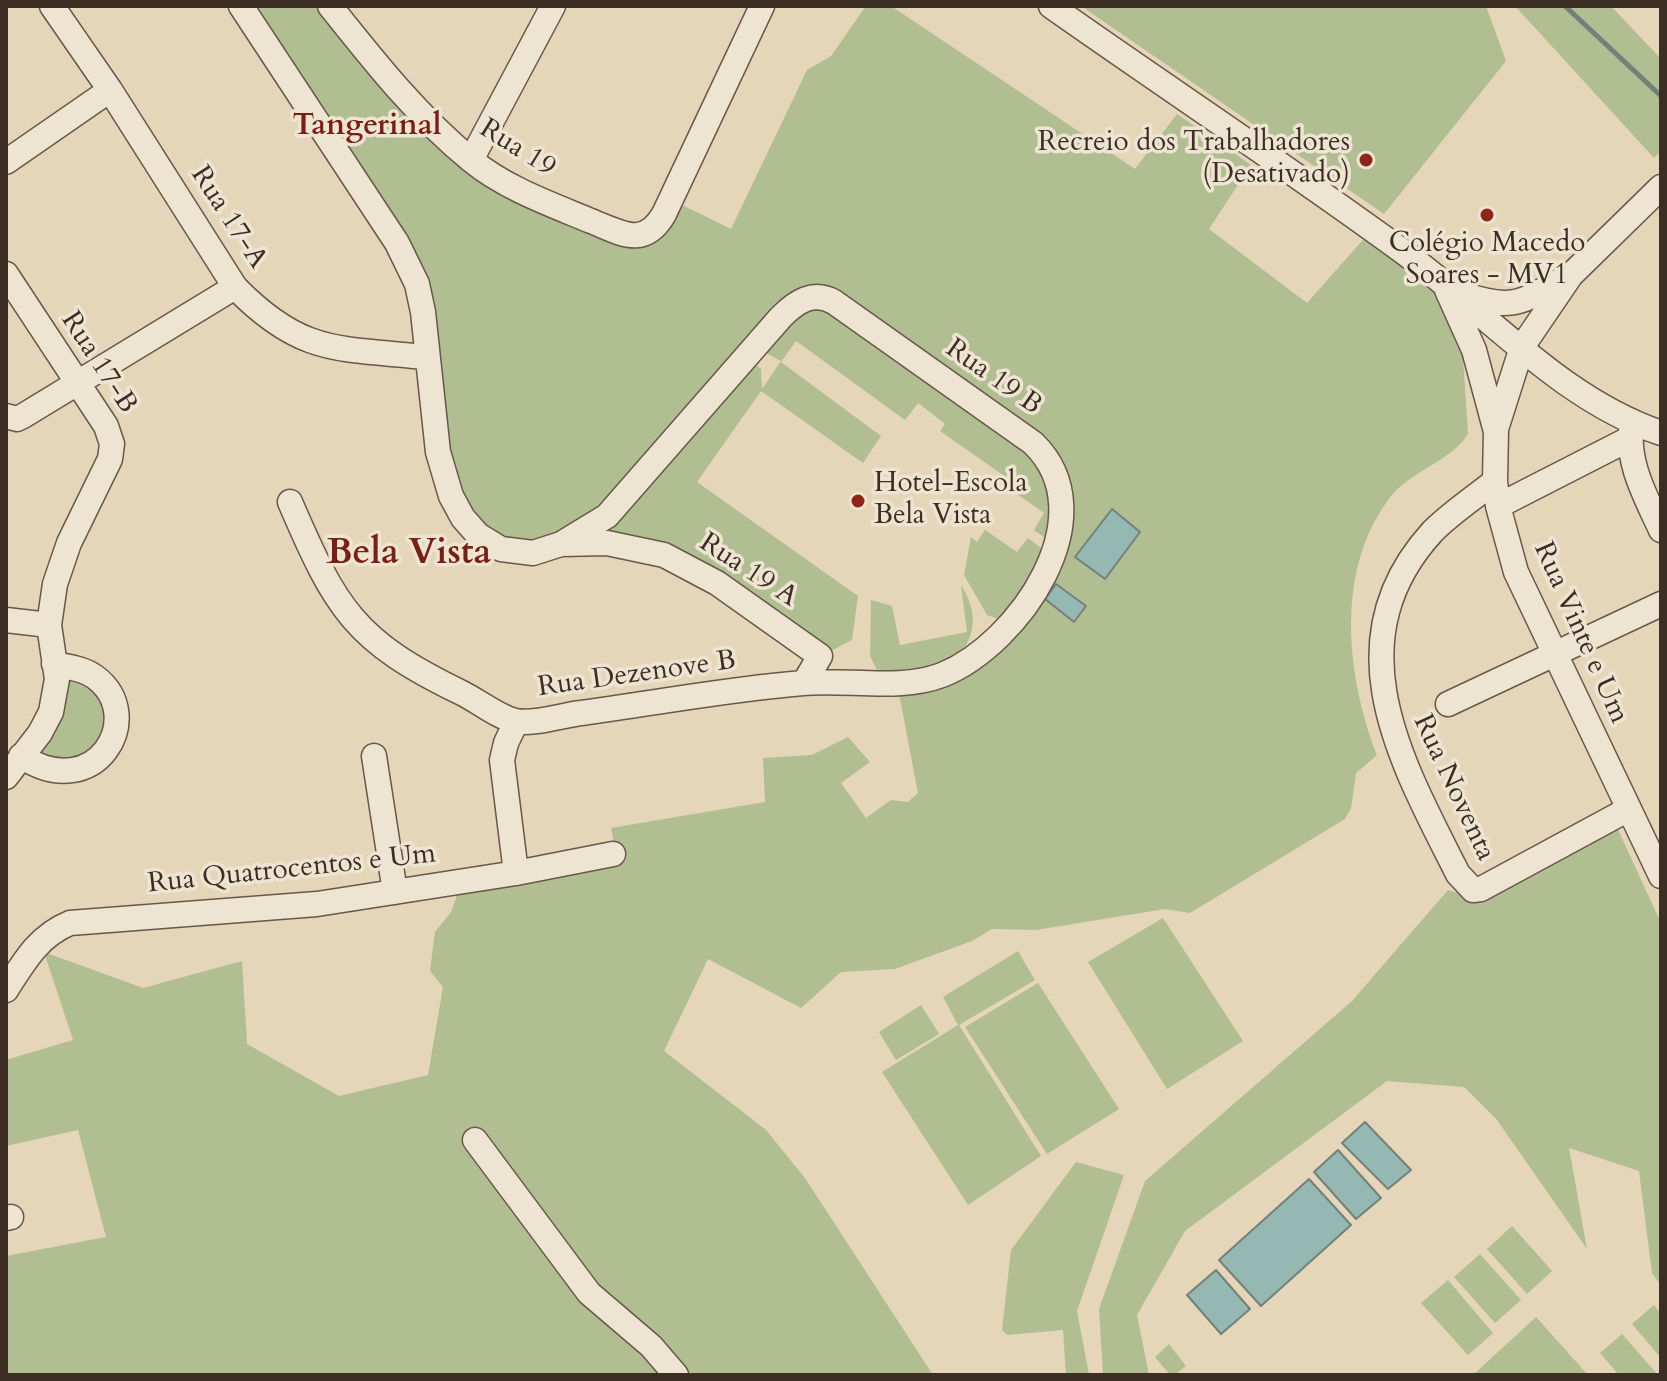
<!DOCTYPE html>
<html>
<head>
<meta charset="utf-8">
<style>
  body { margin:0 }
  #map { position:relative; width:1667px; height:1381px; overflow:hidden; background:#e5d5b9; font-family:Cardo,serif }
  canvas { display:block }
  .frame { position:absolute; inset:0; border:8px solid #3d2e24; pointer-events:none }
</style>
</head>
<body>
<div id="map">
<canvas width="1667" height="1381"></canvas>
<div class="frame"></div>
</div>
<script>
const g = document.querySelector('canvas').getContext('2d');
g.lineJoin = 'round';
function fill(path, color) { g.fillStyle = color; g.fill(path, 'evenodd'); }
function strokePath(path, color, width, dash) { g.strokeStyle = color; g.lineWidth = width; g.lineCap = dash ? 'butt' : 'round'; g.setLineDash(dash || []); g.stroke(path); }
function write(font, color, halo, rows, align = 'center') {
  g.font = font + ' Cardo,serif'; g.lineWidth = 7; g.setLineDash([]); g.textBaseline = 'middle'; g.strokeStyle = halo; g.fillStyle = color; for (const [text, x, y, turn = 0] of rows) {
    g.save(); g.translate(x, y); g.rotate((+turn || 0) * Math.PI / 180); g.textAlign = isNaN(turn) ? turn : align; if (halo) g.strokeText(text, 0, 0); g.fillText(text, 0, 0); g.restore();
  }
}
const green = new Path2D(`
  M 249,6 L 322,6 L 417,117 L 615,240 L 678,203 L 731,229 L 807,70 L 831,56 L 866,6 L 891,6 L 1135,169 L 1177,114 L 1251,165 L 1209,229 L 1307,303 L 1369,233 L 1430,280 L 1462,343 L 1468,434 C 1451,461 1413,470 1392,495 C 1334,567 1346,676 1377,755 L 1356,773 L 1351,808 L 1345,819 L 1190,913 L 1165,909 L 1036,930 L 992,929 L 972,941 L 895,969 L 841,972 L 801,1008 L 708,959 L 664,1051 L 766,1130 L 805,1178 L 933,1375 L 6,1375 L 6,1256 L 106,1237 L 78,1130 L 6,1146 L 6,1060 L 73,1040 L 44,952 L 143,988 L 242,961 L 247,1044 L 339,1096 L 428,1075 L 443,987 L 430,971 L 435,932 L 451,912 L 460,887 L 618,862 L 611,828 L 765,802 L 763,758 L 812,755 L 848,737 L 870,762 L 841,783 L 866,818 L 891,800 L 908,802 L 918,793 L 897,683 L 952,673 L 1057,556 L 1067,486 L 1059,458 L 1048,441 L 817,288 L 579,524 L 542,542 L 508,540 L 479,524 L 454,477 L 433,319 Z
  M 1081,6 L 1486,6 L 1506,61 L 1384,214 Z
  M 1515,6 L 1611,6 L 1661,59 L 1661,151 L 1654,158 Z
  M 813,300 L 1043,455 L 1055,545 L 1034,530 L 1044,513 L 1013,491 L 1017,485 L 940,431 L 945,424 L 918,403 L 905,420 L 796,341 L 781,362 L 881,436 L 863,463 L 761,391 L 697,482 L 858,596 L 852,640 L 829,652 L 612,534 L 610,527 L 747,357 L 761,369 L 762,389 L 781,361 L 756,348 Z
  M 985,530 L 1017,552 L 1028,538 L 1051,556 L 1001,620 L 987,615 L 964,575 L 971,537 L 977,542 Z
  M 961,585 C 983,621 972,642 948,670 L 878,672 L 870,656 L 871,600 L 892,606 L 900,645 L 967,632 Z
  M 69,673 L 96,683 L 111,707 L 103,746 L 74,767 L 40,754 Z
  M 1615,823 L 1661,923 L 1661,1285 L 1652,1273 L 1639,1171 L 1569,1148 L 1587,1249 L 1497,1120 L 1464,1087 L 1387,1081 L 1185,1231 L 1137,1315 L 1149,1375 L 1103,1375 L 1099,1309 L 1145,1181 L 1352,1001 L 1448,890 L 1476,899 Z
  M 1163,918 L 1243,1041 L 1167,1089 L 1088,962 Z
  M 1018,951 L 1035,980 L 959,1025 L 1041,1156 L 968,1205 L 882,1072 L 958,1025 L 943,997 Z
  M 1038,983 L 1119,1109 L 1047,1154 L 965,1027 Z
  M 921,1005 L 939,1034 L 896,1060 L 879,1032 Z
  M 1076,1162 L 1124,1175 L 1077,1311 L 1089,1375 L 1066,1375 L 1063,1330 L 1007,1335 L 1002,1330 L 1011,1250 Z
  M 1512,1226 L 1552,1271 L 1527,1294 L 1487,1249 Z
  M 1480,1254 L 1521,1300 L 1495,1323 L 1454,1277 Z
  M 1448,1280 L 1493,1333 L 1468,1355 L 1421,1303 Z
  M 1654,1305 L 1661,1314 L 1661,1358 L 1632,1324 Z
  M 1536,1317 L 1588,1375 L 1473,1375 Z
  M 1622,1334 L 1658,1375 L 1619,1375 L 1600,1353 Z
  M 1169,1344 L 1186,1366 L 1175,1375 L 1170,1375 L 1155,1357 Z`);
const water = new Path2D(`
  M 1112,509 L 1140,532 L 1105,579 L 1075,557 Z
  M 1056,584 L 1086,606 L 1074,622 L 1045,599 Z
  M 1365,1122 L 1411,1170 L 1388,1189 L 1342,1143 Z
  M 1338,1150 L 1381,1198 L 1356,1219 L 1314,1172 Z
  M 1309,1179 L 1351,1225 L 1261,1306 L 1219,1260 Z
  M 1216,1270 L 1250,1309 L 1221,1334 L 1187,1295 Z`);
const stream = new Path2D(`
  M 1565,6 L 1661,96`);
const minor = new Path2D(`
  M 52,6 L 110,90 L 235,287 C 301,355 338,348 426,357
  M 241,6 L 397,243 L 417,284 L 423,312 L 438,452 L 451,496 L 463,518 L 478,535 L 501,549 L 533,553 L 561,544 L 607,543 L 664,555 L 717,583 L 820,656 L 804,683
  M 330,6 C 373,60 417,116 471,160 C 505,188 550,204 591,221 C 621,233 644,249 664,214 L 762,6
  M 1051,6 C 1170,90 1292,170 1409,256 C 1491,317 1563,400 1661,433
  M 471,160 L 553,6
  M 6,162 L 110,90
  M 1661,187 L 1571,275 L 1522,347 L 1496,429 L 1495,481 L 1498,506 L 1516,572 L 1661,876
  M 6,274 L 106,426 L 112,444 L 110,459 L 69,543 L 55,584 L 49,625 L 57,679 L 51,712 L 40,733 L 6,777
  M 1447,290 L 1474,350 L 1495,428
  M 1462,294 C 1513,311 1520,303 1565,278
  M 6,416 L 17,419 L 23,416 L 235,287
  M 1632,423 C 1625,461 1646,497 1661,530
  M 1495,481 C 1475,497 1451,513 1433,531 C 1331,642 1402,763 1458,874 L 1473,890 L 1481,889 L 1627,810
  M 290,502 C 336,609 354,641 462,693 C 478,701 498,717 515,721 C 533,725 563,715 581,713 C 655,703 729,689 803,683 C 847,679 900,691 942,675 C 1019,644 1108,515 1033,443 L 834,302 C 813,290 796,302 781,317 L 607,516 L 561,544
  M 1498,506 L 1629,439
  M 6,620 L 49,625
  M 1448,704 L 1661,604
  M 21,756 C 96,806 148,716 95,677 C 83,668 67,667 54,664
  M 374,756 L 395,892
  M 516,873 L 502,760 L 506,743 L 516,722
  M 6,990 C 24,962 38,936 70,923 L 317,904 L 516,873 L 613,854
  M 475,1140 L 589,1293 L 651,1346 L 676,1375
  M 6,1218 L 11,1217`);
const markers = [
  [1366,160,8,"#8f2418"],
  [1487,215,8,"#8f2418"],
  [858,501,8,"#8f2418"]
];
const poiNames = [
  ["Recreio dos Trabalhadores",1350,144],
  ["(Desativado)",1350,176],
  ["Colégio Macedo",1487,245,"center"],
  ["Soares - MV1",1487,277,"center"],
  ["Hotel-Escola",874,485,"left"],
  ["Bela Vista",874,517,"left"]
];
const streetNames = [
  ["Rua 19",517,149,32],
  ["Rua 17-A",228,218,57],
  ["Rua 17-B",98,363,57],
  ["Rua 19 B",993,378,35],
  ["Rua 19 A",748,571,33],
  ["Rua Vinte e Um",1580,633,66],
  ["Rua Dezenove B",637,675,-8],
  ["Rua Noventa",1453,788,65],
  ["Rua Quatrocentos e Um",292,870,-6]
];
const neighbourhoodNames = [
  ["Tangerinal",367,127]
];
const districtNames = [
  ["Bela Vista",409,555]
];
fill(green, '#b0be92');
fill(water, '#96b8b2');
strokePath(water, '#728179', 2);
strokePath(stream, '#728179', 5);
strokePath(minor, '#675849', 27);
strokePath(minor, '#eee4d2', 24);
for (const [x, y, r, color] of markers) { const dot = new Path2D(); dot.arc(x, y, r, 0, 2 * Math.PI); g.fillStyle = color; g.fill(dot); strokePath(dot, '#eee4d2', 3); }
write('28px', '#3d2e24', '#eee4d2', poiNames, 'right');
write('28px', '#3d2e24', '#eee4d2', streetNames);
write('bold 30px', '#7a1f14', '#eee4d2', neighbourhoodNames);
write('bold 36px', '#7a1f14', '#eee4d2', districtNames);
</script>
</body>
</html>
